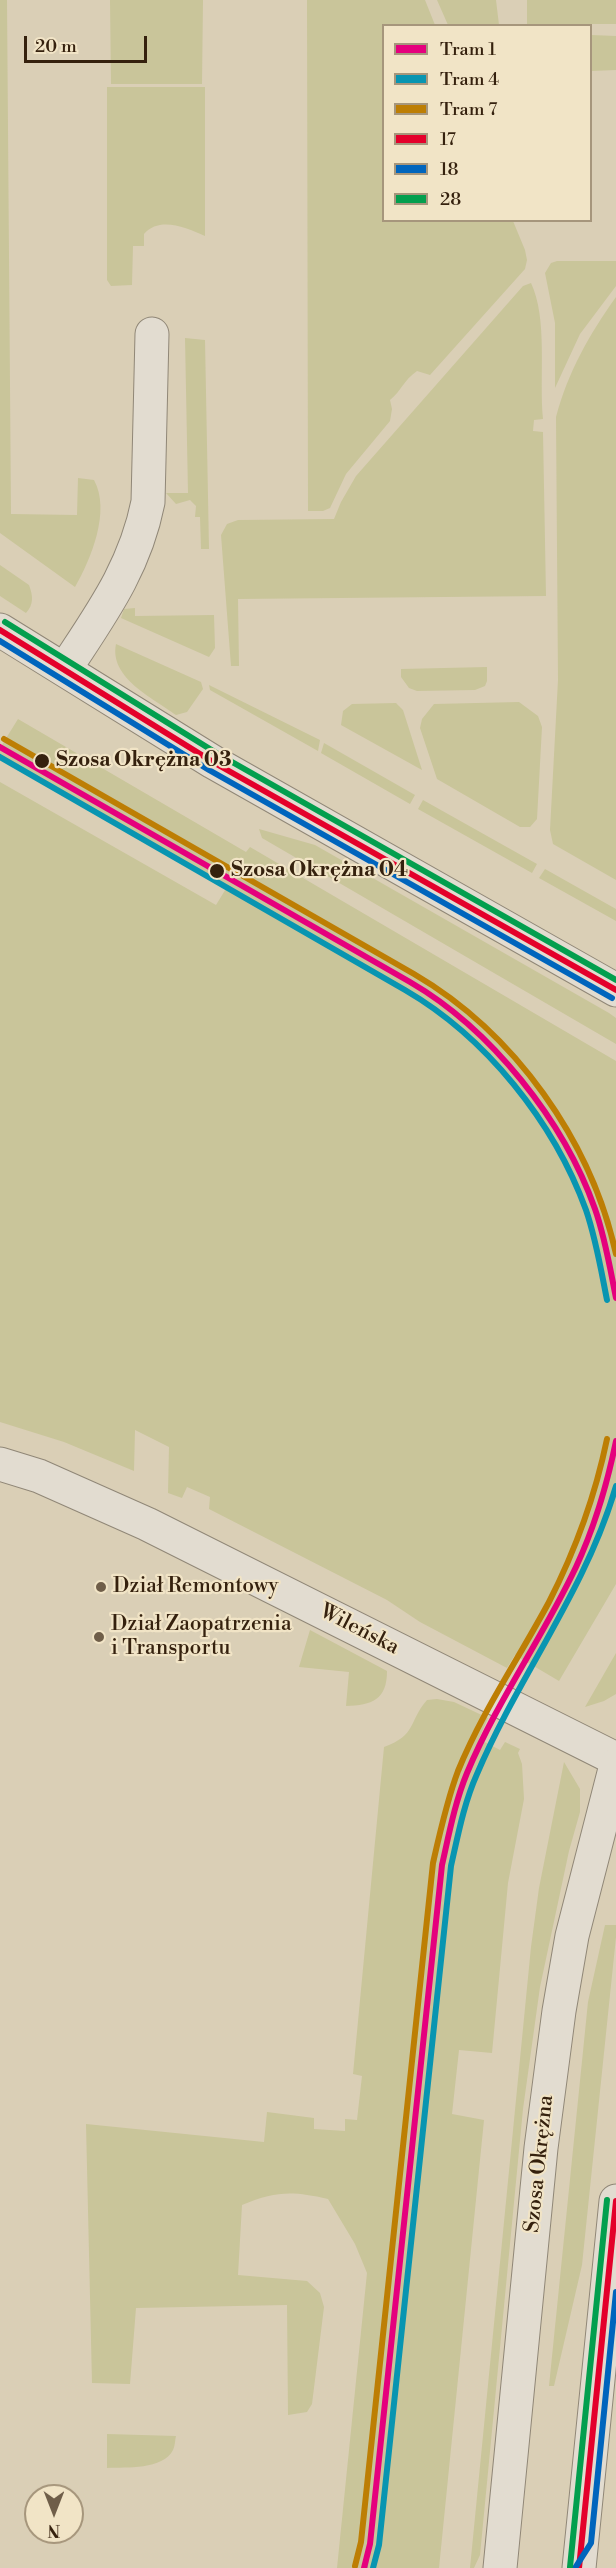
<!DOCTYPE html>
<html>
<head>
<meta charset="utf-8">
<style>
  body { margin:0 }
  #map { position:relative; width:616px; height:2568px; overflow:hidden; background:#dacfb6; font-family:"Libre Bodoni",serif }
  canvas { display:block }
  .legend { position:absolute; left:382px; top:24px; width:210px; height:198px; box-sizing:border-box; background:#f1e4c6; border:2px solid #a6967c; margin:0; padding:8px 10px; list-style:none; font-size:18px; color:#35210e }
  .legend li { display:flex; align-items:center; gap:12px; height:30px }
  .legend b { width:30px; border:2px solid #a6967c }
  .north { position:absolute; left:24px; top:2484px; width:60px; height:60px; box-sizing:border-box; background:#f1e4c6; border:2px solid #a6967c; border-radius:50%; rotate:180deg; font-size:16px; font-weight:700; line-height:24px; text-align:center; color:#35210e }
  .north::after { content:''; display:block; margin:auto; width:21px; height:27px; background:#6f5e49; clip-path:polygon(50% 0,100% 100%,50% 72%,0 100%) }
  .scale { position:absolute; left:24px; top:36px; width:123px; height:27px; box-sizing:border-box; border:3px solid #35210e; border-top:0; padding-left:8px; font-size:18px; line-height:21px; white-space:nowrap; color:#35210e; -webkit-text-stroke:4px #f1e4c6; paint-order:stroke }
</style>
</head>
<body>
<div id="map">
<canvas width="616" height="2568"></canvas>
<ul class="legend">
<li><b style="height:8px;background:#e5007d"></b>Tram 1</li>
<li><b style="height:8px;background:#0895b1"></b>Tram 4</li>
<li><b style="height:8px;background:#bd7e04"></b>Tram 7</li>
<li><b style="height:8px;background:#e4002b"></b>17</li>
<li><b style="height:8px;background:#0065bd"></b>18</li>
<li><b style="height:8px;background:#039f4e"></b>28</li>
</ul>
<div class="north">N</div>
<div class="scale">20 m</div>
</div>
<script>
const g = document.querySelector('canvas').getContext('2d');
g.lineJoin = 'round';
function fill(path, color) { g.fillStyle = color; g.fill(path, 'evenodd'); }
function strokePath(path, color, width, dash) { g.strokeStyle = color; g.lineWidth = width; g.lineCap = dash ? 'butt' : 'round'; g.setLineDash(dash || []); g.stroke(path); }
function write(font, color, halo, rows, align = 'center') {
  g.font = font + ' "Libre Bodoni",serif'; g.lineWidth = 4.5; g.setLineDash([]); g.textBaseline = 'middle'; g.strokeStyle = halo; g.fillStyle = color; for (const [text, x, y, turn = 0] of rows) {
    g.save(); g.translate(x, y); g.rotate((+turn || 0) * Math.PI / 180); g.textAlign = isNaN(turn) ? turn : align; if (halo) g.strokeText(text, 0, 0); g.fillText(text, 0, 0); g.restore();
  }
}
const green = new Path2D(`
  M 0,0 L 7,0 L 11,514 L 77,515 L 78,478 L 94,480 C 111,511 91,559 75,587 L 0,533 Z
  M 110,0 L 203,0 L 202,84 L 111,84 Z
  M 307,0 L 425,0 L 435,25 L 384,26 L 384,220 L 513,221 L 525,250 L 527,260 L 525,269 L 430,375 L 417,371 C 403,381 402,390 390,400 L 392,409 L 390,421 L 346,474 L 330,508 L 323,511 L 308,511 Z
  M 437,0 L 496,0 L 499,25 L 448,25 Z
  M 527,0 L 616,0 L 616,24 L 527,24 Z
  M 591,35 L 616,36 L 616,70 L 591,71 Z
  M 107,87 L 205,87 L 205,236 C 186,228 160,216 144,234 L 144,246 L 133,246 L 132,285 L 111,286 L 107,280 Z
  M 557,261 L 616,261 L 616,286 L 580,334 L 555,388 L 555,323 L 545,273 L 551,263 Z
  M 531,283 C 548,319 539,377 543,419 L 534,420 L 533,431 L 543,432 L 546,596 L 238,599 L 239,666 L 231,666 L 221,535 L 227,524 L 238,520 L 334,519 L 341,502 L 356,476 L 523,286 Z
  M 616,297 L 616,880 L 553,844 L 550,830 L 558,680 L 556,417 C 568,372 589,335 616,297 Z
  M 185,338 L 205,340 L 209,549 L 201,549 L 200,517 L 195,517 L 196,506 L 190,500 L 176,504 L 166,493 L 188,493 Z
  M 0,565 L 29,585 C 33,596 34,604 26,613 L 0,596 Z
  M 135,608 L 135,616 L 214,615 L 215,648 L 209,657 L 121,618 L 124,609 Z
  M 116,644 L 201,682 L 203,689 L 187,712 L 176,715 C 153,698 109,678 116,644 Z
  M 487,667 L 487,681 L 485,686 L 475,690 L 417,691 L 409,688 L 401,677 L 401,669 Z
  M 209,685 L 320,740 L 318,751 L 210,690 Z
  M 519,702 L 538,716 L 542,727 L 537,819 L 530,827 L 520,827 L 437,779 L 420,728 L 422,719 L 434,704 Z
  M 396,703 L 403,710 L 422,770 L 341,725 L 343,711 L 352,704 Z
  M 18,719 L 246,852 L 250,847 L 616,1061 L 616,1584 L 559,1681 L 515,1655 L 507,1668 L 420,1622 L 387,1600 L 209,1509 L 210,1497 L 187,1487 L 182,1498 L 168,1493 L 169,1447 L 135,1430 L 134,1471 L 64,1442 L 0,1422 L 0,782 L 216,905 L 227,887 L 0,756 L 0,748 Z
  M 324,743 L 415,795 L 410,804 L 321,753 Z
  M 423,800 L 537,864 L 532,873 L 418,809 Z
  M 259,829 L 315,845 L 609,1013 L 616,1018 L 616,1044 L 262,838 Z
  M 545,869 L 616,909 L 616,921 L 539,878 Z
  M 310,1630 L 387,1671 C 387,1700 372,1705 346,1706 L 349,1672 L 299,1667 Z
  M 616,1653 L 616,1694 L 604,1701 L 585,1707 Z
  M 437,1699 L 454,1702 L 488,1718 L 479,1739 L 500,1750 L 505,1742 L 520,1749 L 518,1753 L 522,1764 L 524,1799 L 508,1883 L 492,2053 L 459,2050 L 452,2114 L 484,2120 L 439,2568 L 337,2568 L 367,2273 L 355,2244 L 328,2199 C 292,2191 276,2191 242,2205 L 238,2275 L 307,2281 L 320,2293 L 324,2307 L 312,2404 L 307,2412 L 288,2415 L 287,2305 L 136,2308 L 130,2384 L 92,2383 L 86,2124 L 264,2142 L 267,2112 L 314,2118 L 314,2129 L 345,2131 L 345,2119 L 357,2120 L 362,2076 L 353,2074 L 384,1747 C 417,1735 408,1722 427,1700 Z
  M 564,1762 L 580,1789 L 580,1812 L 569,1851 L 540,1987 L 523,2109 L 480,2555 L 474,2568 L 470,2568 L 531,1947 L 539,1888 Z
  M 605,1925 L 616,1925 L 616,1937 L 582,2265 L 554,2386 L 549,2386 L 588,2002 Z
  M 107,2434 L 176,2436 C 175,2440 175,2446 173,2450 C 163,2470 126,2467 107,2468 Z`);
const minor = new Path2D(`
  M 65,669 C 101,614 135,568 148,502 L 152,334
  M 0,1464 L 39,1476 L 147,1524 L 616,1759`);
const tertiary = new Path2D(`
  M 0,630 L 213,762 L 616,990
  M 500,2568 L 541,2148 L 559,2011 L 572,1936 L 616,1765
  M 579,2568 L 616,2201`);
const tram = new Path2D(`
  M 367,2568 L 370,2544`);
const bus1 = new Path2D(`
  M 0,630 L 213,762 L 616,990
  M 579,2568 L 616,2201`);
const bus2 = new Path2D(`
  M 0,641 L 209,770 L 612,998
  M 575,2568 L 591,2543 L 616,2292`);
const bus3 = new Path2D(`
  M 5,622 L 218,754 L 616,980
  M 570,2567 L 607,2200`);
const tram1 = new Path2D(`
  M 0,747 L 410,982 C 491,1029 564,1121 595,1209 C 605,1237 610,1268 616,1298
  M 364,2568 L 370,2544 L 442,1865 C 449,1834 455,1802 467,1773 C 497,1701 543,1637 576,1567 C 595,1526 607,1485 616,1441`);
const tram2 = new Path2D(`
  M 0,757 L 405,990 C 486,1037 554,1122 586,1210 C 596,1239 601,1270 607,1300
  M 373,2568 L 379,2545 L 451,1866 C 458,1835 464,1803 477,1774 C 519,1675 586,1590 616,1486`);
const tram3 = new Path2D(`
  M 4,739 L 414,974 C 515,1033 591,1141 616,1254
  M 355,2566 L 361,2542 L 433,1863 C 440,1832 447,1800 458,1771 C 482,1712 519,1658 549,1602 C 576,1549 595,1497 607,1439`);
const markers = [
  [42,761,8,"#35210e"],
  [217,871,8,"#35210e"],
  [101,1587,6,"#6f5e49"],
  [99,1637,6,"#6f5e49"]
];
const stopNames = [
  ["Szosa Okrężna 03",56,761],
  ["Szosa Okrężna 04",231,871]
];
const poiNames = [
  ["Dział Remontowy",113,1587],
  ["Dział Zaopatrzenia",111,1625],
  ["i Transportu",111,1649]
];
const streetNames = [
  ["Wileńska",359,1630,27],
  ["Szosa Okrężna",540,2164,-84]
];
fill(green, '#c9c59a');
strokePath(minor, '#908777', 35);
strokePath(tertiary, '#908777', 35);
strokePath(minor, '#e2dcd0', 33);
strokePath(tertiary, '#e2dcd0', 33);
strokePath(tram, '#a29c91', 1.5);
strokePath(bus1, '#e4002b', 6);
strokePath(bus2, '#0065bd', 6);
strokePath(bus3, '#039f4e', 6);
strokePath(tram1, '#e5007d', 6);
strokePath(tram2, '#0895b1', 6);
strokePath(tram3, '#bd7e04', 6);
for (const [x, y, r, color] of markers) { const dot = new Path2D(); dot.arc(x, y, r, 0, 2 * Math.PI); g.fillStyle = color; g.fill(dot); strokePath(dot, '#f1e4c6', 2); }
write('bold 21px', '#35210e', '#f1e4c6', stopNames, 'left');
write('21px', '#35210e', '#f1e4c6', poiNames, 'left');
write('21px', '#35210e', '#f1e4c6', streetNames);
</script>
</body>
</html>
